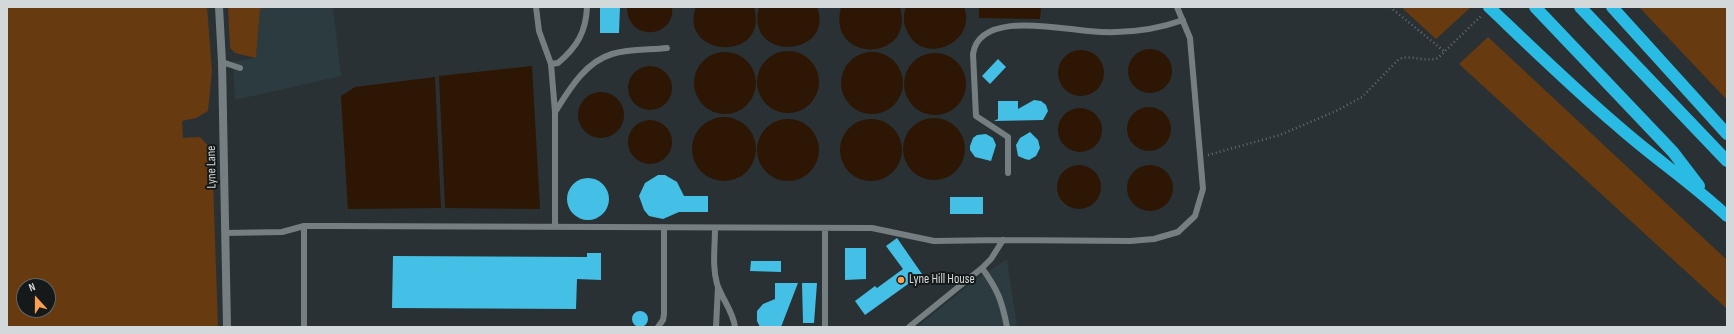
<!DOCTYPE html>
<html>
<head>
<meta charset="utf-8">
<style>
  body { margin:0 }
  #map { position:relative; width:1734px; height:334px; overflow:hidden; background:#293134; font-family:"Sofia Sans Condensed",sans-serif }
  canvas { display:block }
  .frame { position:absolute; inset:0; border:8px solid #d3d8da; pointer-events:none }
  .north { position:absolute; left:16px; top:278px; width:40px; height:40px; box-sizing:border-box; background:#15191a; border:1px solid #616567; border-radius:50%; rotate:339deg; font-size:11px; font-weight:700; line-height:16px; text-align:center; color:#d3d8da }
  .north::after { content:''; display:block; margin:auto; width:14px; height:18px; background:#fa9f4f; clip-path:polygon(50% 0,100% 100%,50% 72%,0 100%) }
</style>
</head>
<body>
<div id="map">
<canvas width="1734" height="334"></canvas>
<div class="frame"></div>
<div class="north">N</div>
</div>
<script>
const g = document.querySelector('canvas').getContext('2d');
g.lineJoin = 'round';
function fill(path, color) { g.fillStyle = color; g.fill(path, 'evenodd'); }
function strokePath(path, color, width, dash) { g.strokeStyle = color; g.lineWidth = width; g.lineCap = dash ? 'butt' : 'round'; g.setLineDash(dash || []); g.stroke(path); }
function write(font, color, halo, rows, align = 'center') {
  g.font = font + ' "Sofia Sans Condensed",sans-serif'; g.lineWidth = 4; g.setLineDash([]); g.textBaseline = 'middle'; g.strokeStyle = halo; g.fillStyle = color; for (const [text, x, y, turn = 0] of rows) {
    g.save(); g.translate(x, y); g.rotate((+turn || 0) * Math.PI / 180); g.textAlign = isNaN(turn) ? turn : align; if (halo) g.strokeText(text, 0, 0); g.fillText(text, 0, 0); g.restore();
  }
}
const built = new Path2D(`
  M 273,7 L 333,7 L 341,76 L 235,100 L 233,65 L 229,62 L 256,58 L 260,9 Z
  M 1007,259 L 1017,327 L 917,327 L 975,280 Z`);
const green = new Path2D(`
  M 7,7 L 207,7 L 212,71 L 208,111 L 196,118 L 182,121 L 183,138 L 200,137 L 212,150 L 218,327 L 7,327 ZM 24,286 L 48,286 L 48,310 L 24,310 Z
  M 228,7 L 273,7 L 260,9 L 256,58 L 235,53 L 230,48 Z
  M 1401,7 L 1469,7 L 1470,8 L 1436,39 Z
  M 1639,7 L 1727,7 L 1727,100 Z
  M 1488,37 L 1727,260 L 1727,309 L 1459,64 Z`);
const water = new Path2D(`
  M 627,7 L 672,7 C 676,38 627,43 627,7 Z
  M 696,7 L 754,7 C 770,64 677,57 696,7 Z
  M 759,7 L 817,7 C 836,57 744,63 759,7 Z
  M 841,7 L 900,7 C 916,63 826,64 841,7 Z
  M 906,7 L 964,7 C 978,43 922,67 907,31 C 903,23 903,15 906,7 Z
  M 979,7 L 1041,7 L 1040,19 L 979,18 Z
  M1128 71a22 22 0 1 1 44 0a22 22 0 1 1-44 0Z
  M1058 73a23 23 0 1 1 46 0a23 23 0 1 1-46 0Z
  M757 82a31 31 0 1 1 62 0a31 31 0 1 1-62 0Z
  M694 83a31 31 0 1 1 62 0a31 31 0 1 1-62 0Z
  M841 83a31 31 0 1 1 62 0a31 31 0 1 1-62 0Z
  M904 84a31 31 0 1 1 62 0a31 31 0 1 1-62 0Z
  M628 88a22 22 0 1 1 44 0a22 22 0 1 1-44 0Z
  M 532,66 L 540,209 L 445,208 L 439,76 Z
  M 435,77 L 441,208 L 348,209 L 341,96 L 355,87 Z
  M578 115a23 23 0 1 1 46 0a23 23 0 1 1-46 0Z
  M1127 129a22 22 0 1 1 44 0a22 22 0 1 1-44 0Z
  M1058 130a22 22 0 1 1 44 0a22 22 0 1 1-44 0Z
  M692 149a32 32 0 1 1 64 0a32 32 0 1 1-64 0Z
  M903 149a31 31 0 1 1 62 0a31 31 0 1 1-62 0Z
  M840 150a31 31 0 1 1 62 0a31 31 0 1 1-62 0Z
  M757 150a31 31 0 1 1 62 0a31 31 0 1 1-62 0Z
  M628 142a22 22 0 1 1 44 0a22 22 0 1 1-44 0Z
  M1057 187a22 22 0 1 1 44 0a22 22 0 1 1-44 0Z
  M1127 188a23 23 0 1 1 46 0a23 23 0 1 1-46 0Z`);
const building = new Path2D(`
  M 600,7 L 620,7 L 619,33 L 600,33 Z
  M 998,59 L 1006,67 L 990,84 L 982,76 Z
  M 1034,100 L 1041,101 L 1046,105 L 1048,111 L 1043,120 L 994,121 L 998,119 L 998,101 L 1018,101 L 1018,109 Z
  M 1030,132 L 1038,140 L 1040,148 L 1036,156 L 1029,160 L 1025,159 L 1018,156 L 1016,145 L 1020,138 Z
  M 986,134 L 993,138 L 996,145 L 991,161 L 975,157 L 970,150 L 970,146 L 973,138 L 977,135 Z
  M 658,175 L 665,175 L 677,182 L 684,196 L 708,196 L 708,212 L 679,212 L 663,219 L 649,216 L 644,210 L 639,196 L 645,183 Z
  M567 199a21 21 0 1 1 42 0a21 21 0 1 1-42 0Z
  M 950,197 L 983,197 L 983,214 L 950,214 Z
  M 897,238 L 922,274 L 865,315 L 855,301 L 875,286 L 877,288 L 903,269 L 886,246 Z
  M 845,248 L 866,248 L 866,279 L 845,280 Z
  M 587,253 L 601,253 L 601,280 L 577,279 L 576,309 L 392,308 L 393,256 L 587,257 Z
  M 751,261 L 781,261 L 781,272 L 750,271 Z
  M 775,283 L 798,283 L 781,327 L 760,327 L 757,321 L 757,311 L 763,304 L 775,299 Z
  M 802,283 L 817,283 L 814,323 L 803,323 Z
  M632 319a8 8 0 1 1 16 0a8 8 0 1 1-16 0Z`);
const path = new Path2D(`
  M 1390,7 L 1445,52
  M 1208,155 L 1280,135 L 1336,111 L 1362,97 L 1399,59 C 1412,54 1425,63 1438,58 L 1482,15`);
const service = new Path2D(`
  M 536,7 L 539,31 L 551,64 L 555,112 L 555,227
  M 222,62 L 240,68
  M 551,64 L 558,63 C 577,47 586,32 587,7
  M 555,112 C 569,90 585,62 612,54 C 629,49 650,50 667,48
  M 1008,173 L 1008,137 L 976,116 L 973,54 C 980,7 1070,32 1102,32 C 1131,33 1156,30 1183,20
  M 304,226 L 304,327
  M 715,228 C 715,247 712,266 717,284 C 722,299 733,311 735,327
  M 225,233 L 282,232 L 304,226 L 333,226 L 872,228 L 934,241 L 1003,240 L 1130,241 L 1154,239 L 1178,232 L 1195,216 L 1203,189 L 1190,38 L 1177,7
  M 982,268 C 998,290 1002,301 1007,327
  M 658,327 L 663,320 L 664,314 L 664,227
  M 716,327 L 718,287
  M 825,327 L 825,228
  M 909,327 L 982,268 L 991,259 L 1003,240`);
const tertiary = new Path2D(`
  M 219,7 L 222,62 L 227,327`);
const motorway = new Path2D(`
  M 1489,7 C 1531,47 1574,89 1619,127 C 1654,158 1693,184 1727,216
  M 1535,7 L 1673,152 L 1699,186
  M 1580,7 L 1727,161
  M 1612,7 L 1727,134`);
const markers = [
  [901,280,4,"#fa9f4f"]
];
const streetNames = [
  ["Lyne Lane",212,167,-91]
];
const poiNames = [
  ["Lyne Hill House",909,280]
];
fill(built, '#2b3b40');
fill(green, '#673a0f');
fill(water, '#2d1603');
fill(building, '#44bfe5');
strokePath(path, '#656c6f', 2.5, [1, 3]);
strokePath(service, '#757f82', 6);
strokePath(tertiary, '#757f82', 8);
strokePath(motorway, '#29bbe4', 12);
for (const [x, y, r, color] of markers) { const dot = new Path2D(); dot.arc(x, y, r, 0, 2 * Math.PI); g.fillStyle = color; g.fill(dot); strokePath(dot, '#15191a', 1.5); }
write('13px', '#d3d8da', '#15191a', streetNames);
write('13px', '#d3d8da', '#15191a', poiNames, 'left');
</script>
</body>
</html>
